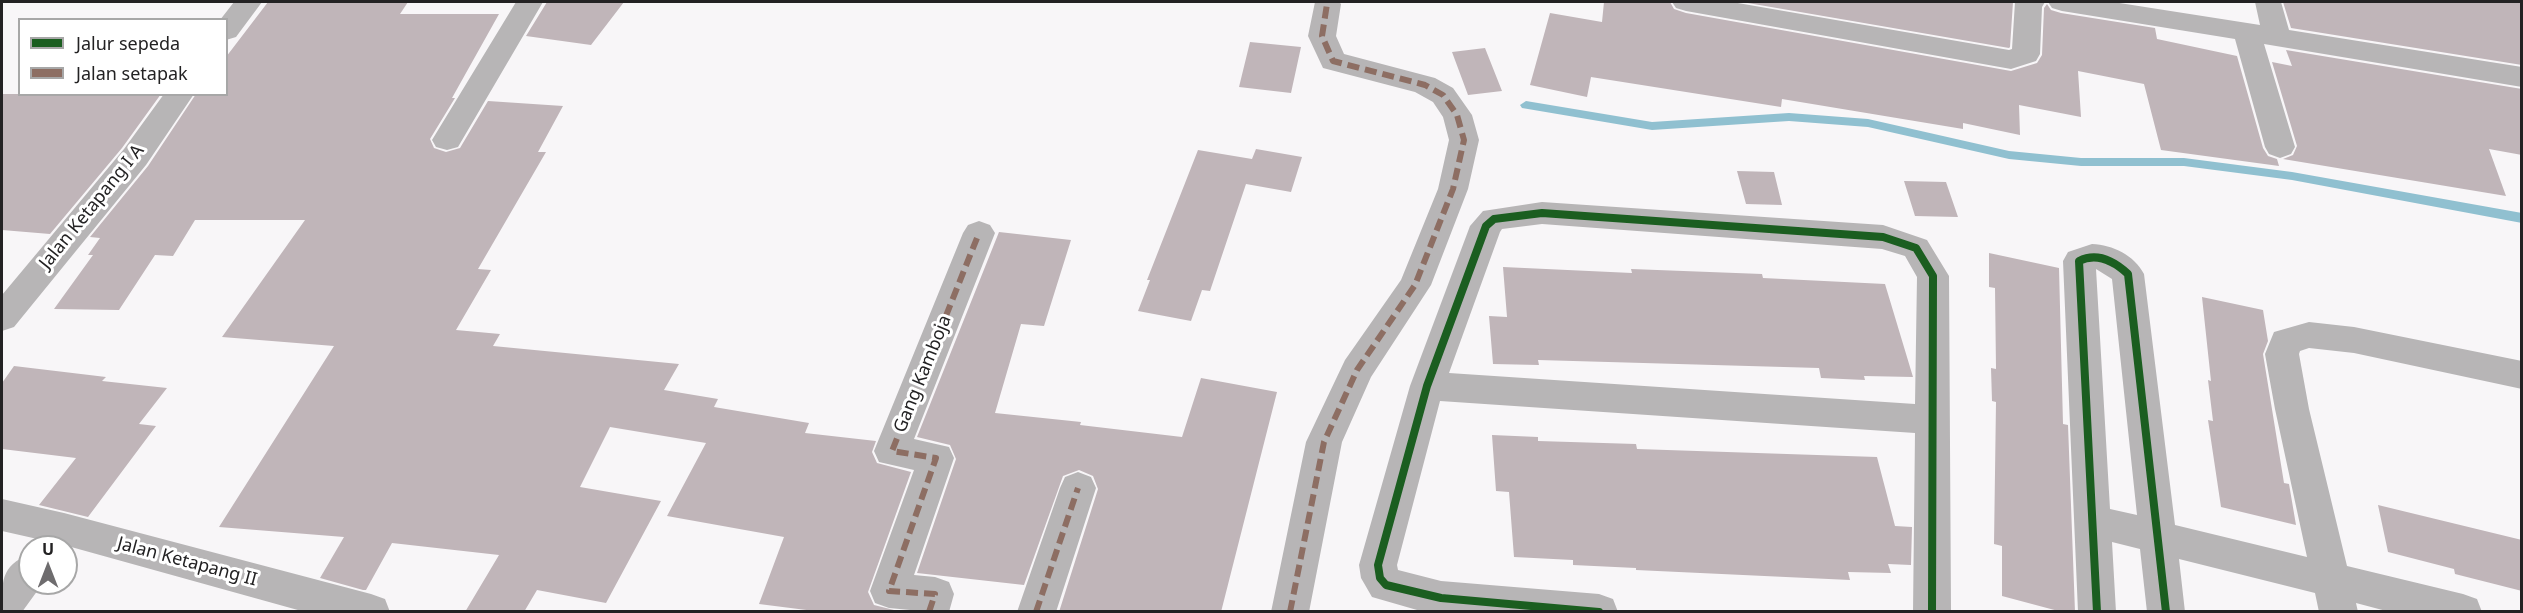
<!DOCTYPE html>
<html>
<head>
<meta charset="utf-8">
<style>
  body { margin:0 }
  #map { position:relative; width:2523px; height:613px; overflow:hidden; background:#f8f6f8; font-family:"Noto Sans",sans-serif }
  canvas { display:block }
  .frame { position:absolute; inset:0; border:3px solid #232223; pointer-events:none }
  .legend { position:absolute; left:18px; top:18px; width:210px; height:78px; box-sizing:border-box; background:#fff; border:2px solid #a7a7a7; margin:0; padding:8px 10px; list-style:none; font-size:18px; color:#232223 }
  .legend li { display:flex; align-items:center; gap:12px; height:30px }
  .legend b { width:30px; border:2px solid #a7a7a7 }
  .north { position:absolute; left:18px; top:535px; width:60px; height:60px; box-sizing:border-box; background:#fff; border:2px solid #a7a7a7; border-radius:50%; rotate:0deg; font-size:16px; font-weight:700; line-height:24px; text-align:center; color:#232223 }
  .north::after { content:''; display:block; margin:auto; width:21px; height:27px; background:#6e6c6e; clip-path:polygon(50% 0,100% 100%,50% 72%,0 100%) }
</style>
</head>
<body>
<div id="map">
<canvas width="2523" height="613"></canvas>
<div class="frame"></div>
<ul class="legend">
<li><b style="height:8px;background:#1b5e20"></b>Jalur sepeda</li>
<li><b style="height:8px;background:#8d6e63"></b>Jalan setapak</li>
</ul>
<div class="north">U</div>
</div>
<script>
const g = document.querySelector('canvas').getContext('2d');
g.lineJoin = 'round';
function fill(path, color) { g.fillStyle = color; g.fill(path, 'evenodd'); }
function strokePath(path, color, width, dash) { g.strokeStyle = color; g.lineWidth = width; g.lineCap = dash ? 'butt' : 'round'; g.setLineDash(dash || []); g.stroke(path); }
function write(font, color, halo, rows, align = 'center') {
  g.font = font + ' "Noto Sans",sans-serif'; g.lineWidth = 6; g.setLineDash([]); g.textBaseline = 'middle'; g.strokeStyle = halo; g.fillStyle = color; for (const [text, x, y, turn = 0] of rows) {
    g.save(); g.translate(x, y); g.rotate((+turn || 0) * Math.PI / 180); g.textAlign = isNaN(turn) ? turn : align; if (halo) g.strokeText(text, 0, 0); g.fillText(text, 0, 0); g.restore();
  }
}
const stream = new Path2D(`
  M 1526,101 L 1652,122 L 1789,113 L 1868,119 L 2009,151 L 2081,158 L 2184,158 L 2292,172 L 2522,213 L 2522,223 L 2292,180 L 2184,166 L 2081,166 L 2009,159 L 1868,127 L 1789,121 L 1652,130 L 1522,108 L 1520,105 Z`);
const building = new Path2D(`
  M 268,2 L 408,2 L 400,14 L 499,14 L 452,98 L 455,98 L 430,139 L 434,148 L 446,152 L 460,148 L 488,101 L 563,106 L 538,152 L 546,152 L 478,269 L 491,270 L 456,330 L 500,334 L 493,346 L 679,364 L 664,390 L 718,399 L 714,407 L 809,423 L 805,433 L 876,441 L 872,452 L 877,463 L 911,472 L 868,592 L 874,605 L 902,612 L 822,612 L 759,604 L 784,537 L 667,516 L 706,443 L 610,427 L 580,487 L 661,501 L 606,603 L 537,590 L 524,612 L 465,612 L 499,555 L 392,543 L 366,590 L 363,590 L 320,578 L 344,537 L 219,527 L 334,346 L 222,337 L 305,220 L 195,220 L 173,256 L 155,255 L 119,310 L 54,309 L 93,255 L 88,255 L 100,238 L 90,237 L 148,166 L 196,94 L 226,94 L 226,57 Z
  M 547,2 L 624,2 L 591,45 L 526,36 Z
  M 1604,2 L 1670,2 L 1674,9 L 1686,13 L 2011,71 L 2037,63 L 2042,55 L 2044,8 L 2047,4 L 2051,10 L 2061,13 L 2155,28 L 2157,39 L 2237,56 L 2263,148 L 2268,156 L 2277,159 L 2279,166 L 2161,150 L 2144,84 L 2078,71 L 2081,117 L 2019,105 L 2020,135 L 1963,123 L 1963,129 L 1782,99 L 1781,107 L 1591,77 L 1587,97 L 1530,85 L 1550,13 L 1602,22 Z
  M 1742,2 L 2013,2 L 2010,47 L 2009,48 Z
  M 2283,2 L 2522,2 L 2522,65 L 2291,28 Z
  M 1250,42 L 1301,47 L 1291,93 L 1239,87 Z
  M 1485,48 L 1502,91 L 1468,95 L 1452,52 Z
  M 2286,50 L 2522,89 L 2522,155 L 2489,149 L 2506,196 L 2283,159 L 2293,155 L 2297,146 L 2272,62 L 2292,66 Z
  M 2,94 L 161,94 L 122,148 L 50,234 L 2,230 Z
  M 1256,149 L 1302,157 L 1291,192 L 1246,184 L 1210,291 L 1202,290 L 1191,321 L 1138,311 L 1150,280 L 1147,280 L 1198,150 L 1252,159 Z
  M 1737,171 L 1774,172 L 1782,205 L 1746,204 Z
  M 1904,181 L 1946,182 L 1958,217 L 1915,216 Z
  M 999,232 L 1071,240 L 1044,326 L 1021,324 L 995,413 L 1081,422 L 1080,425 L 1182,437 L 1201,378 L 1277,392 L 1221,612 L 1059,612 L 1098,489 L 1093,476 L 1079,470 L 1063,476 L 1024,585 L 917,573 L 956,459 L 950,445 L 917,437 Z
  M 1989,253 L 2059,268 L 2063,424 L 2068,425 L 2075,612 L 2062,612 L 2002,596 L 2002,546 L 1994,544 L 1996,402 L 1992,401 L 1991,368 L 1996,369 L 1995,288 L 1989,287 Z
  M 1503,267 L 1632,273 L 1631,269 L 1762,274 L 1763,278 L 1885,284 L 1913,377 L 1864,376 L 1865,380 L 1821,378 L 1819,368 L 1538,360 L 1539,365 L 1493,364 L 1489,316 L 1507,317 Z
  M 2202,297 L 2263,310 L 2268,341 L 2263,354 L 2284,483 L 2289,484 L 2296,525 L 2221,507 L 2208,420 L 2213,421 L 2208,380 L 2211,381 Z
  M 14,366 L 106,377 L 102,381 L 167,388 L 139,424 L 156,426 L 88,517 L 39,505 L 76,458 L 2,449 L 2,383 Z
  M 1492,435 L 1538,437 L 1538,441 L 1636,444 L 1637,449 L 1877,457 L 1895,526 L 1912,527 L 1911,565 L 1888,564 L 1891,573 L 1848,572 L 1850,580 L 1636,570 L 1636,568 L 1573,565 L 1573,560 L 1514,557 L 1509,492 L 1496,491 Z
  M 2378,505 L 2522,540 L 2522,591 L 2455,574 L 2454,569 L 2388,552 Z`);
const minor = new Path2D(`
  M 234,2 L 262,2 L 236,37 L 226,40 L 226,20 L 220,20 Z
  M 516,2 L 543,2 L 458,147 L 447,150 L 436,147 L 432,140 Z
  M 1315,2 L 1339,2 L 1341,4 L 1336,36 L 1344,54 L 1435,78 L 1453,88 L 1472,115 L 1479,140 L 1468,189 L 1431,285 L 1371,377 L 1342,442 L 1309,612 L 1271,612 L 1306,442 L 1345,360 L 1401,280 L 1438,189 L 1449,140 L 1443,117 L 1433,102 L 1415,92 L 1323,68 L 1308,36 Z
  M 1672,2 L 1732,2 L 2009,50 L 2012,49 L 2015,2 L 2045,2 L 2042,7 L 2040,54 L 2036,61 L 2011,69 L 1686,11 L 1676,8 Z
  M 2048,2 L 2113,2 L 2260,25 L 2255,2 L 2281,2 L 2289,30 L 2522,67 L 2522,87 L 2264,44 L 2295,147 L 2291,154 L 2280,158 L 2269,154 L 2265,147 L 2235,39 L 2062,11 L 2052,8 Z
  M 164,94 L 194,94 L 146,165 L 14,327 L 2,331 L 2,295 L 124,149 Z
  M 1542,202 L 1883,225 L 1927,240 L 1949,276 L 1951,612 L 1913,612 L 1915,433 L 1440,401 L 1397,565 L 1398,570 L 1441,581 L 1599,594 L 1613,599 L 1618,612 L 1424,612 L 1372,597 L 1361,578 L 1359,565 L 1410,386 L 1470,226 L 1483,211 ZM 1542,224 L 1882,249 L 1905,256 L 1917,277 L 1915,404 L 1449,373 L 1500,232 L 1502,229 Z
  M 979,221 L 990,225 L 995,233 L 914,439 L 949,447 L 954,458 L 914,575 L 935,577 L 949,582 L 954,594 L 949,612 L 910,612 L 910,610 L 889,608 L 875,603 L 870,591 L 914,470 L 879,462 L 874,451 L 963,233 L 968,225 Z
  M 2092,244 C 2113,245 2134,255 2144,274 L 2175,525 L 2307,557 L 2275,409 L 2265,354 L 2274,332 L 2309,322 L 2354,327 L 2522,361 L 2522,389 L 2354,353 L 2309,348 L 2300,351 L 2299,354 L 2309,409 L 2347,566 L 2463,594 L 2477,599 L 2482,612 L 2390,612 L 2356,603 L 2358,612 L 2319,612 L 2315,593 L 2179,559 L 2185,612 L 2147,612 L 2140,549 L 2112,542 L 2116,612 L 2078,612 L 2063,261 L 2068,252 ZM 2096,269 L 2112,279 L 2137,515 L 2110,509 Z
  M 1078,472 L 1091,477 L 1096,488 L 1056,612 L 1017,612 L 1060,488 L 1065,477 Z
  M 2,499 L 64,513 L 371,594 L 385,599 L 390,612 L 305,612 L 64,545 L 2,531 Z
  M 30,554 L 30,583 L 43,583 L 22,612 L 2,612 C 2,582 0,566 30,554 Z`);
const quiet = new Path2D(`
  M 929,612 L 935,594 L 889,591 L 936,458 L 892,451 L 979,233
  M 1036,612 L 1078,488
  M 1290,612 L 1324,442 L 1357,370 L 1415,285 L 1453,189 L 1464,140 L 1457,115 L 1443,95 L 1425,85 L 1333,61 L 1322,36 L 1327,4`);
const cycleway = new Path2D(`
  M 1599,612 L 1441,598 L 1386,585 L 1380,578 L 1378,565 L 1427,386 L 1486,226 L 1494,219 L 1542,213 L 1883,237 L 1916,248 L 1933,276 L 1932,612
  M 2097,612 L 2079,261 C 2097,252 2114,261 2128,274 L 2166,612`);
const streetNames = [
  ["Jalan Ketapang I A",92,207,-51],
  ["Gang Kamboja",923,374,-68],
  ["Jalan Ketapang II",187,562,15]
];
fill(stream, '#90c0d0');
fill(building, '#c0b5b9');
fill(minor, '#b7b5b6');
strokePath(quiet, '#8d6e63', 6, [12, 6]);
strokePath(cycleway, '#1b5e20', 8);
write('18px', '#232223', '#fff', streetNames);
</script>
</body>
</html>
